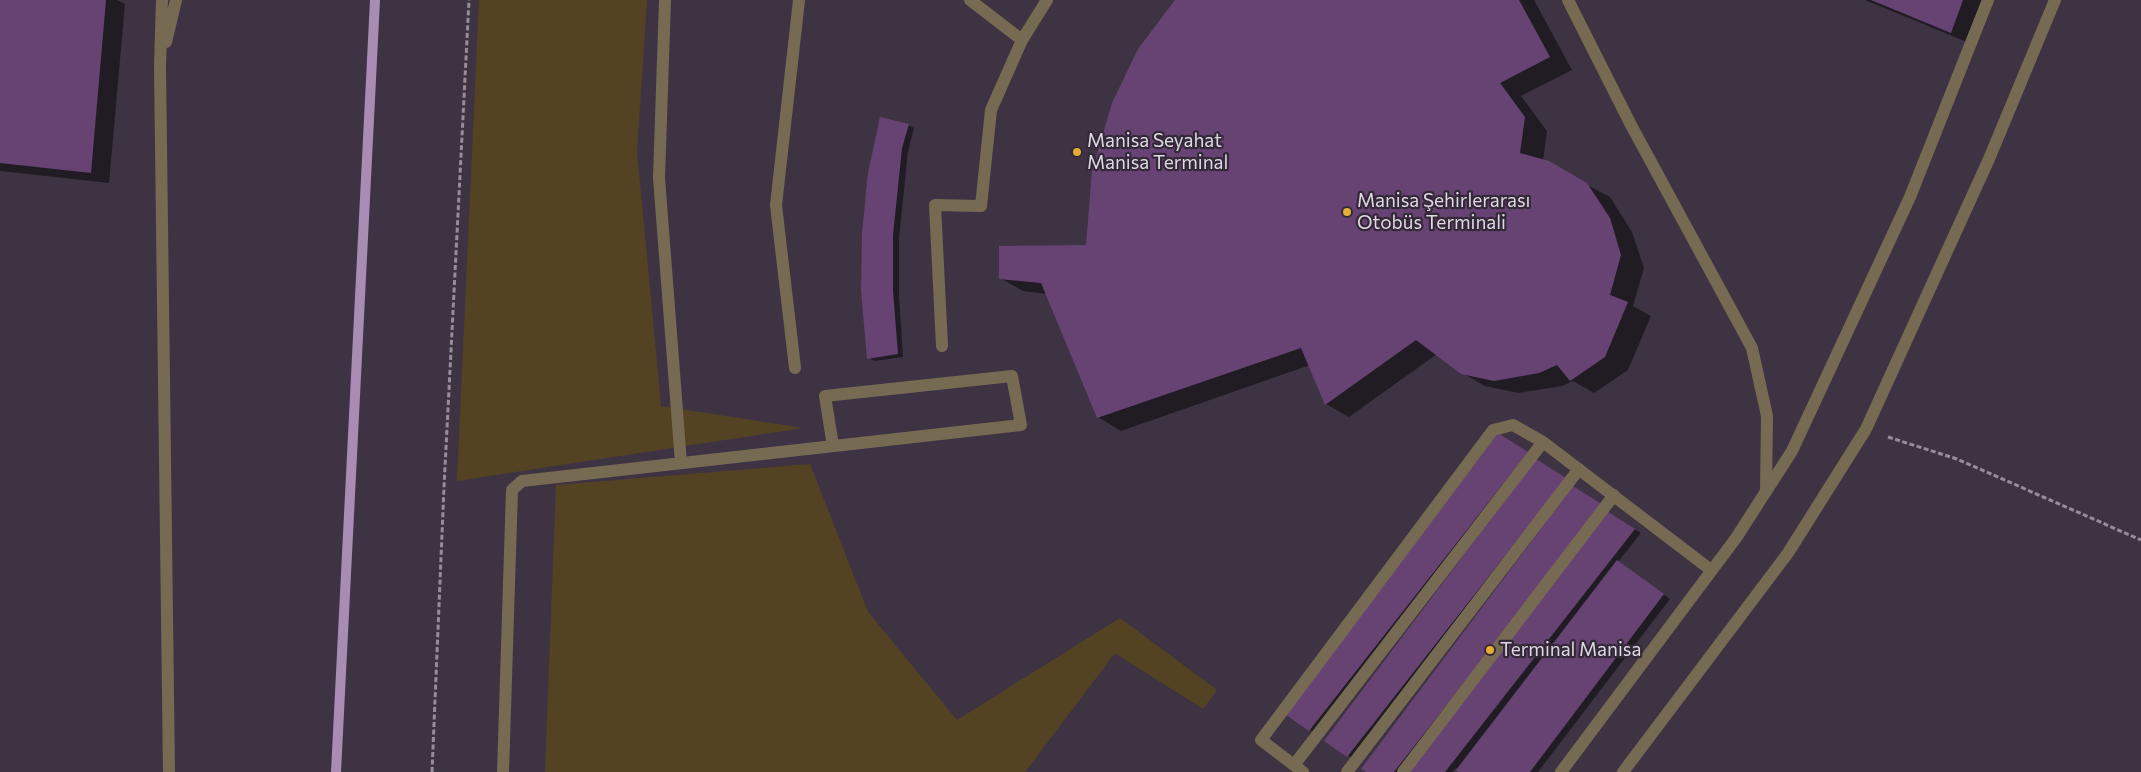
<!DOCTYPE html>
<html>
<head>
<meta charset="utf-8">
<style>
  body { margin:0 }
  canvas { display:block; background:#3e3342 }
</style>
</head>
<body>
<canvas width="2141" height="772"></canvas>
<script>
const g = document.querySelector('canvas').getContext('2d');
g.lineJoin = 'round';
function fill(path, color) { g.fillStyle = color; g.fill(path, 'evenodd'); }
function strokePath(path, color, width, dash) { g.strokeStyle = color; g.lineWidth = width; g.lineCap = dash ? 'butt' : 'round'; g.setLineDash(dash || []); g.stroke(path); }
function write(font, color, halo, rows, align = 'center') {
  g.font = font + ' Commissioner,sans-serif'; g.lineWidth = 4.5; g.setLineDash([]); g.textBaseline = 'middle'; g.strokeStyle = halo; g.fillStyle = color; for (const [text, x, y, turn = 0] of rows) {
    g.save(); g.translate(x, y); g.rotate((+turn || 0) * Math.PI / 180); g.textAlign = isNaN(turn) ? turn : align; if (halo) g.strokeText(text, 0, 0); g.fillText(text, 0, 0); g.restore();
  }
}
const green = new Path2D(`
  M 479,0 L 647,0 L 637,151 L 661,406 L 803,428 L 457,481 Z
  M 810,464 L 868,612 L 957,720 L 1120,618 L 1217,690 L 1203,709 L 1115,653 L 1025,772 L 545,772 L 556,485 Z`);
const shadow = new Path2D(`
  M 0,0 L 117,0 L 125,4 L 109,183 L 0,171 Z
  M 1177,0 L 1534,0 L 1572,70 L 1521,96 L 1547,131 L 1543,161 L 1610,197 L 1632,232 L 1644,268 L 1633,306 L 1651,316 L 1628,370 L 1594,393 L 1573,381 L 1562,386 L 1518,393 L 1485,386 L 1462,373 L 1437,354 L 1349,417 L 1326,404 L 1310,365 L 1121,431 L 1098,417 L 1047,294 L 1023,291 L 1000,278 L 1087,246 Z
  M 1865,0 L 1991,0 L 1974,45 Z
  M 908,125 L 914,128 L 908,151 L 899,239 L 899,295 L 903,357 L 875,361 L 869,358 L 863,289 Z
  M 1498,435 L 1533,456 L 1316,733 L 1310,730 Z
  M 1571,482 L 1354,759 L 1326,741 Z
  M 1606,512 L 1641,533 L 1618,562 L 1670,599 L 1538,772 L 1460,772 L 1456,768 L 1453,772 L 1369,772 Z`);
const stream = new Path2D(`
  M 336,772 L 375,0`);
const building = new Path2D(`
  M 0,0 L 106,0 L 91,173 L 0,163 Z
  M 1175,0 L 1519,0 L 1550,57 L 1500,83 L 1525,117 L 1520,153 L 1549,161 L 1587,183 L 1610,218 L 1621,255 L 1610,295 L 1628,302 L 1605,357 L 1570,381 L 1557,365 L 1539,373 L 1494,381 L 1461,374 L 1416,340 L 1325,405 L 1301,348 L 1097,418 L 1041,283 L 999,279 L 999,246 L 1086,245 L 1092,171 L 1112,103 L 1138,49 Z
  M 1871,0 L 1963,0 L 1951,33 Z
  M 880,117 L 909,124 L 902,148 L 893,235 L 893,291 L 898,354 L 867,359 L 861,290 L 862,233 L 868,173 Z
  M 1498,433 L 1528,452 L 1309,731 L 1286,715 Z
  M 1536,459 L 1566,478 L 1347,757 L 1324,741 Z
  M 1573,486 L 1603,505 L 1394,772 L 1366,772 L 1361,769 Z
  M 1605,510 L 1635,529 L 1445,772 L 1409,772 Z
  M 1617,560 L 1664,594 L 1530,772 L 1458,772 L 1456,770 Z`);
const path = new Path2D(`
  M 1888,437 L 1957,459 L 2141,540
  M 432,772 L 444,487 L 469,0`);
const service = new Path2D(`
  M 162,0 L 160,67 L 169,772
  M 665,0 L 659,178 L 681,463
  M 970,0 L 1022,40
  M 1568,0 L 1631,125 L 1752,348 L 1767,416 L 1766,492
  M 166,42 L 176,0
  M 942,346 L 935,205 L 981,206 L 991,110 L 1022,40 L 1047,0
  M 795,368 L 776,205 L 799,0
  M 1294,765 L 1543,442
  M 503,772 L 512,490 L 522,481 L 1021,425 L 1012,376 L 825,396 L 833,446
  M 1303,772 L 1261,740 L 1493,430 L 1513,425 L 1543,442 L 1711,570
  M 1347,772 L 1579,469
  M 1403,772 L 1614,495
  M 1561,772 L 1736,538 L 1792,451 L 1910,197 L 1988,0`);
const minor = new Path2D(`
  M 1623,772 L 1788,553 L 1866,429 L 1989,159 L 2055,0`);
const markers = [
  [1077,152,5,"#e4ad35"],
  [1347,212,5,"#e4ad35"],
  [1490,650,5,"#e4ad35"]
];
const poiNames = [
  ["Manisa Seyahat",1087,141],
  ["Manisa Terminal",1087,163],
  ["Manisa Şehirlerarası",1357,201],
  ["Otobüs Terminali",1357,223],
  ["Terminal Manisa",1500,650]
];
fill(green, '#544322');
fill(shadow, '#0007');
strokePath(stream, '#a98cb3', 10);
fill(building, '#674373');
strokePath(path, '#968d99', 3, [5, 2.5]);
strokePath(service, '#776a52', 12);
strokePath(minor, '#776a52', 12);
for (const [x, y, r, color] of markers) { const dot = new Path2D(); dot.arc(x, y, r, 0, 2 * Math.PI); g.fillStyle = color; g.fill(dot); strokePath(dot, '#342938', 2); }
write('19px', '#dfd8e2', '#342938', poiNames, 'left');
</script>
</body>
</html>
